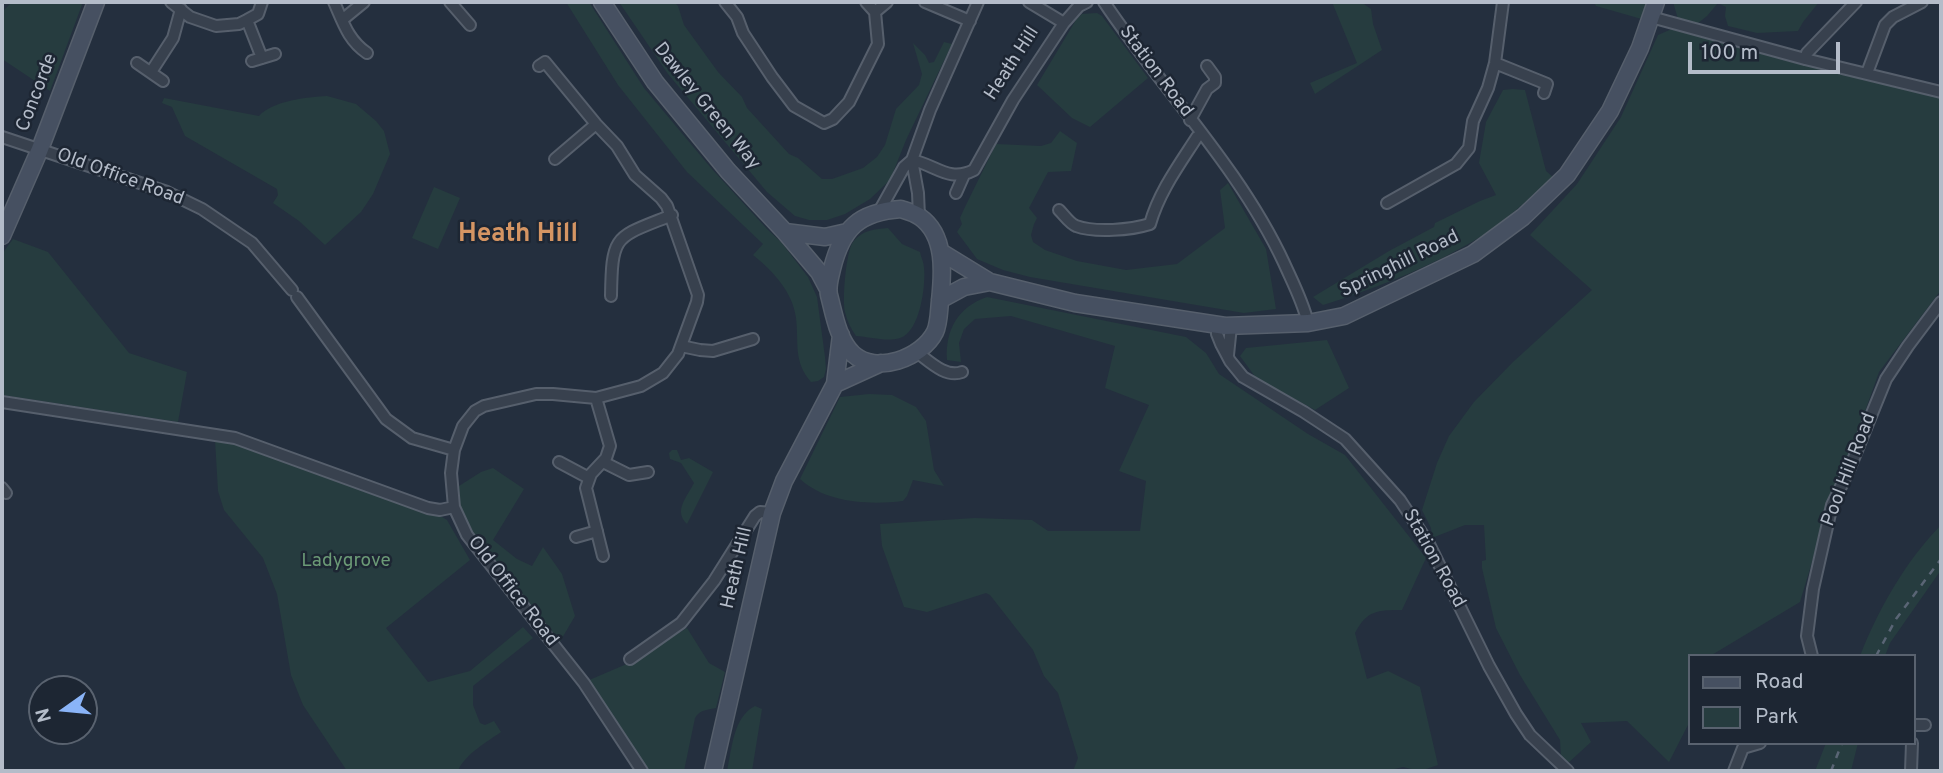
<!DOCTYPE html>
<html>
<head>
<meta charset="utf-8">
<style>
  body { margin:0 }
  #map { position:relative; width:1943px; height:773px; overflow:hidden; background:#242f3e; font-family:Overpass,sans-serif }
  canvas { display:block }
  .frame { position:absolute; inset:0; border:4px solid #b4bcc9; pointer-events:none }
  .legend { position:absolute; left:1688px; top:654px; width:228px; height:91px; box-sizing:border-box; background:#1d2633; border:2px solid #59626f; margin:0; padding:9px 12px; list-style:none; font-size:21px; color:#b4bcc9 }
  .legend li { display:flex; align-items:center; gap:14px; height:35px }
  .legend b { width:35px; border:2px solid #59626f }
  .north { position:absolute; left:28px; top:675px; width:70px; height:70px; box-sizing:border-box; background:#1d2633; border:2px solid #59626f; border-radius:50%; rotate:255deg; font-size:19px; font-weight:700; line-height:28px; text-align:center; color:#b4bcc9 }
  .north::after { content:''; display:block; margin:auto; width:24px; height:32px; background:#8ab4f8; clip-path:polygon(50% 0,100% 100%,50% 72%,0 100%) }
  .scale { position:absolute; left:1688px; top:42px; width:152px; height:32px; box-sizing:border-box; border:4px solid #b4bcc9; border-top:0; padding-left:9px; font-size:21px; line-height:24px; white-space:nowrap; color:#b4bcc9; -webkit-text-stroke:5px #1d2633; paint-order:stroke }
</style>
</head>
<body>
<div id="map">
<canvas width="1943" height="773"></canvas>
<div class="frame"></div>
<ul class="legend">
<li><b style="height:9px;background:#465061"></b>Road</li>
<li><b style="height:19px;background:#263c3f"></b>Park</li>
</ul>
<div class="north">N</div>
<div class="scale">100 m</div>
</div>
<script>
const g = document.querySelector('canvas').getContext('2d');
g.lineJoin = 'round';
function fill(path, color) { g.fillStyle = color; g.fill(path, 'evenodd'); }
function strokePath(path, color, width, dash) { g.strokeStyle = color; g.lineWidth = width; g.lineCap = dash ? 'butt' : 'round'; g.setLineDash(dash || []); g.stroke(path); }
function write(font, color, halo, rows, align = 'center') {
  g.font = font + ' Overpass,sans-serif'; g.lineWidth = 5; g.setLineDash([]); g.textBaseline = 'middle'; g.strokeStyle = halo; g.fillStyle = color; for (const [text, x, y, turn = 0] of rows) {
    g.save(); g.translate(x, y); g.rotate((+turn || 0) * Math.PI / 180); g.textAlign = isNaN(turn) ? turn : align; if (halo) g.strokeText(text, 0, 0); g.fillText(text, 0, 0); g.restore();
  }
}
const green = new Path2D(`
  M 12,2 L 83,2 L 50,91 L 2,59 L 2,12 Z
  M 566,2 L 589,2 L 644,88 L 711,168 L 767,229 L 781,242 L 808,277 L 817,297 L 825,357 L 826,369 L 824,377 L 818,381 L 811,382 C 793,361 799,343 796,318 C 793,292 772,270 753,255 L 763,244 L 687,172 L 618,85 Z
  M 619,2 L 674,2 L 678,6 L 684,25 L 718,72 L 742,97 L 747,108 L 789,154 L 798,158 L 822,179 L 832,179 L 863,168 L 877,157 L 885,145 L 896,109 L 919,85 L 922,74 L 913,43 L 925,55 L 929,63 L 934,62 L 944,42 L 952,44 L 906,140 L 890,180 L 870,199 L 845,214 L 827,220 L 809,220 L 795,216 L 767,192 L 668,74 Z
  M 1332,2 L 1361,2 L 1371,9 L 1373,24 L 1382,50 L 1315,94 L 1310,83 L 1357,63 Z
  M 1594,2 L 1648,2 L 1645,20 L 1596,6 Z
  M 1673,2 L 1819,2 L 1803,22 L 1798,31 L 1757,33 L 1728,26 L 1725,16 L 1726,7 L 1718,3 L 1707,16 L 1697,24 L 1678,19 Z
  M 1097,13 L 1102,16 L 1148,78 L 1090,127 L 1072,118 L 1037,85 L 1076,20 L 1082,14 Z
  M 1674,28 L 1941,98 L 1941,290 L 1879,372 L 1853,445 L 1829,505 L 1800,602 L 1710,656 L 1689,656 L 1689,723 L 1669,762 L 1627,721 L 1581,723 L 1591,742 L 1567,764 L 1561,757 L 1560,740 L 1520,675 L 1496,628 L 1482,568 L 1482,561 L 1486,560 L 1484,525 L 1465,525 L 1432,538 L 1431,528 L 1422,510 L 1437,463 L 1449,436 L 1474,402 L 1513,362 L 1592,290 L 1530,235 L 1577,184 L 1621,117 L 1658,35 Z
  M 1513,89 L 1525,90 L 1546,171 L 1553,177 C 1533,194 1513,215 1491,230 C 1443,262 1378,288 1323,305 L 1313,297 L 1389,251 L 1434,227 L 1435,223 L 1480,201 L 1496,195 L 1479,163 L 1486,122 L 1503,90 Z
  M 327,96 L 356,104 L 376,121 L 384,131 L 390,154 L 373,194 L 361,212 L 325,245 L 299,221 L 273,203 L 278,195 L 277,189 L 185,136 L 172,107 L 162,103 L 164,98 L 259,116 C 272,101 307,97 327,96 Z
  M 1060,131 L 1077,143 L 1071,171 L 1048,172 L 1029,208 L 1037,218 L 1034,224 L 1031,235 L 1033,242 L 1045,250 L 1077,261 L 1126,270 L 1177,264 L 1225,228 L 1220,190 L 1228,183 L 1266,249 L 1276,309 L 1244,313 L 1030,277 L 1003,270 L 977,259 L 957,232 L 962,224 L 960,218 L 964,209 L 996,144 L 1041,146 L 1051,143 Z
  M 434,187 L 460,198 L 438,249 L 412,238 Z
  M 888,228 L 902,244 L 920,252 C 921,257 924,263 924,268 C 926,285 920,332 900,338 C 887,342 870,337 856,336 C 851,329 847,321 845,312 C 842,299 846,252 853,242 C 862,230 875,229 888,228 Z
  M 13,239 L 48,252 L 129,353 L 187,372 L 178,422 L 2,395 L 2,254 Z
  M 987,297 L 1186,337 L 1206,353 L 1219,374 L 1308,434 L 1345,455 L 1426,558 L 1402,610 C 1378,610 1367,610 1355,633 L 1367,679 L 1388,671 L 1420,687 L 1438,765 L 1420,771 L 1403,767 L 1386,771 L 1073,771 L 1078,758 L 1058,693 L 1044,676 L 1033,650 L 990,595 L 986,593 L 927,612 L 904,607 L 882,546 L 880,524 L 975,518 L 1032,520 L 1048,531 L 1140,531 L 1146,481 L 1119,471 L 1149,405 L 1105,388 L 1115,346 L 1011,316 L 975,319 L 964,329 L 959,343 L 961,362 L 947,360 C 945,330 958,307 987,297 Z
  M 1327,340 L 1349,388 L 1315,410 L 1256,378 L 1240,356 L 1246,348 Z
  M 869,394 L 892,395 L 916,407 L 926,421 L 934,470 L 944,486 L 913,480 L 907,496 L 903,501 C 869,505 826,503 800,479 L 840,397 Z
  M 215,440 L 236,444 L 437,514 L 447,520 L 470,560 L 386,628 L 428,682 L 470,671 L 523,627 L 533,638 L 473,686 L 473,705 L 480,723 L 485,725 L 494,721 L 501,732 C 487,742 465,754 458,771 L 347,771 L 303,705 L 291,675 L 277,594 L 263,558 L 224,510 L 218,491 Z
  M 672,450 L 677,450 L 681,460 L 689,458 L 713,472 L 687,524 C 673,511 687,497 694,483 L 681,463 L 670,459 L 669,453 Z
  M 493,468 L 524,489 L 493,540 L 517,559 L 532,566 L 543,547 L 562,574 L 575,616 L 558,645 L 470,531 L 459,506 L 459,486 L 481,472 Z
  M 1941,525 L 1941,570 L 1890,643 L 1885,656 L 1860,656 C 1879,608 1905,562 1941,525 Z
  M 687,628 L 709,663 L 725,672 L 716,708 C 706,710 700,710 695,718 L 684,771 L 649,771 L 621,733 L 587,681 L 629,663 Z
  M 755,706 L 762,709 L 752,771 L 727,771 C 732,749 733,717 755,706 Z
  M 1826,743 L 1858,743 L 1851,771 L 1815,771 Z`);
const street = new Path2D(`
  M 171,2 L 190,17 L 216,26 L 239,24 L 247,20 L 258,14 L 262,2
  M 334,2 C 343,22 348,40 367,53
  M 450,2 L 470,25
  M 725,2 L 737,17 L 743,33 L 772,77 L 794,106 L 824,123 L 833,119 L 849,102 L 878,44 L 875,12 L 866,2
  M 925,2 L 970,21
  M 1029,2 L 1064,23
  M 1104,2 C 1162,89 1240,168 1284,263 C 1293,283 1303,302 1308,323
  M 875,12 L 887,2
  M 1651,17 L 1805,59 L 1941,92
  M 247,20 L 262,58
  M 342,20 L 364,2
  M 1805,59 L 1807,53 L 1856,2
  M 252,61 L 275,54
  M 137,63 L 163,81
  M 1495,63 L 1547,84 L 1544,93
  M 539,66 L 545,62 L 596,124 L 617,146 L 635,175 L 661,198 L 667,206 L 698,295 L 697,302 L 678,354 L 663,373 L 641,386 L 596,398 L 553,394 L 536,394 L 484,406 L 475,411 L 463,426 L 454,450 L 451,473 L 454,507 L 467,535 L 584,683 L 642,771
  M 151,72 L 173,38 L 181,9
  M 1867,73 L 1885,25 L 1893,17 L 1922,2
  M 1190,120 L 1207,89 L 1215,83 L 1215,77 L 1207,66
  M 2,137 L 167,192 L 202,209 L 252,243 L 292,290
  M 555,159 L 596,124
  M 912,160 C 936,165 949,183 974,170 L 1013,100 L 1064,23 L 1079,6 L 1087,2
  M 912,160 L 918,193 L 919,216
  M 956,193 L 964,175
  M 1387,203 L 1456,164 L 1469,148 L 1473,121 L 1488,88 L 1495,63 L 1503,2
  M 880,210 L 904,167 L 912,160 L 930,110 L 978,2
  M 1059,210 C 1064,215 1070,224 1076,226 C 1095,233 1131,230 1150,224 C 1159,192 1179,165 1197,137 L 1201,134
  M 611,296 C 612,233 615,238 672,215
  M 297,297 L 386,419 L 412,438 L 454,450
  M 1217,325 L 1217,334 L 1221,344 L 1230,361 L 1243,377 L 1304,412 L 1345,439 L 1400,500 L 1429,544 L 1489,666 L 1516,714 L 1530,735 L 1568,771
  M 681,346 L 700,350 L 713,351 L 753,339
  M 918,353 C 930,362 946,378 962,372
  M 1228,355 L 1231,326
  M 596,398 L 610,446 L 606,458 L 591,474 L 586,488 L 603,556
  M 2,402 L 235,438 L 428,508 L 440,510 L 454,507
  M 559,462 L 589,478
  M 603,462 L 629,475 L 648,472
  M 2,488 L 6,493
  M 576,537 L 597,531
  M 1812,656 L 1807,636 L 1813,589 L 1832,505 L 1849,470 L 1886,379 L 1908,346 L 1941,302
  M 630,659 L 681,623 L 714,581 L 755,516 L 760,512 L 772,513
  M 1913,725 L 1925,725
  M 1734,771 L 1743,748 L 1760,743
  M 1911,771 L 1912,743`);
const secondary = new Path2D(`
  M 602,2 L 655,82 L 728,171 L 785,232 L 819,272 L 827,287
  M 901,209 C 907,211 915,213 920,217 C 946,235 943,273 940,301 C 939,310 939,324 935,332 C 922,358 876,375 853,354 C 838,340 834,314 829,295 C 827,286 830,278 832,269 C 842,228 859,212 901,209 Z
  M 785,232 L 825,237 L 847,232
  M 2,236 L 40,149 L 96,2
  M 941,252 L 990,282 L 1075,303 L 1225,326 L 1308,323 L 1344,316 L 1473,254 L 1523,217 L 1567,175 L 1610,111 L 1640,48 L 1656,2
  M 940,300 L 964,287 L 990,282
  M 835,384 L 881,363
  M 713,771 L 772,513 L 784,481 L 835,384 L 841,335`);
const rail = new Path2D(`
  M 1876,656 L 1896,619 L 1941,559
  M 1831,771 L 1842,743`);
const streetNames = [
  ["Heath Hill",1013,64,-57],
  ["Station Road",1155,72,53],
  ["Concorde",38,93,-69],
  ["Dawley Green Way",706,107,51],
  ["Old Office Road",120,178,20],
  ["Springhill Road",1400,265,-26],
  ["Pool Hill Road",1850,470,-69],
  ["Station Road",1433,559,61],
  ["Heath Hill",738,568,-77],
  ["Old Office Road",512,592,52]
];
const parkNames = [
  ["Ladygrove",346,562]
];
const districtNames = [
  ["Heath Hill",518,236]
];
fill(green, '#263c3f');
strokePath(street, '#565f6c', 14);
strokePath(secondary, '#565f6c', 19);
strokePath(street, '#38414e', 10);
strokePath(secondary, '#465061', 16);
strokePath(rail, '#5a6575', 2.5, [7, 7]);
write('19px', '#b4bcc9', '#1d2633', streetNames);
write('19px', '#6b9a76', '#1d2633', parkNames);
write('bold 26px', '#d59563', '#1d2633', districtNames);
</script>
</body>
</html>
